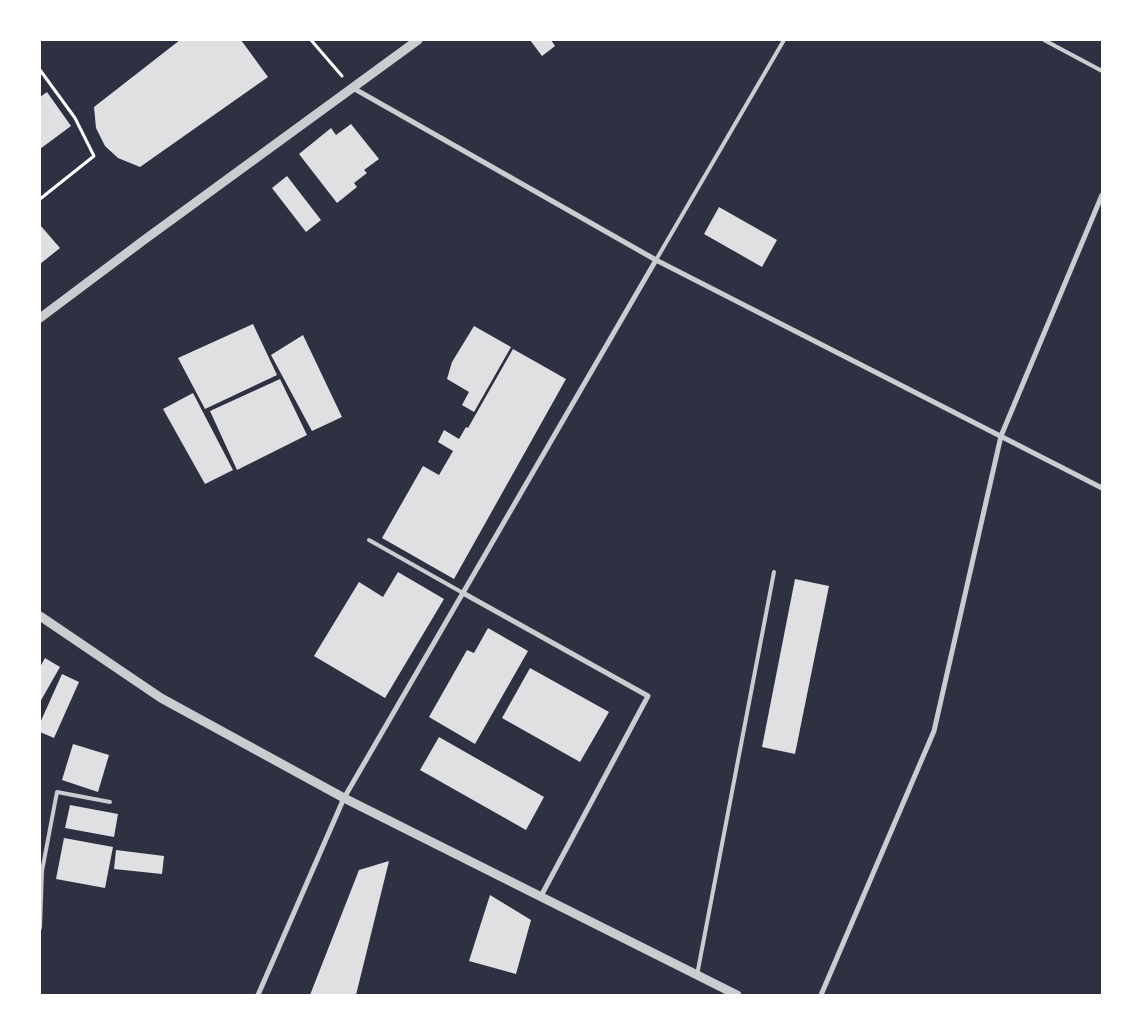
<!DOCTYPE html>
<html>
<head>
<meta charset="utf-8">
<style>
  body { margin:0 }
  #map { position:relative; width:1142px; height:1035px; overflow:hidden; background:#2d3142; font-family:"Archivo Narrow",sans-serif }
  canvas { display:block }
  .frame { position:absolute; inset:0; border:41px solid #fff; pointer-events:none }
</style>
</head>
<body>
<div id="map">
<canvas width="1142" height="1035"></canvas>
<div class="frame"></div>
</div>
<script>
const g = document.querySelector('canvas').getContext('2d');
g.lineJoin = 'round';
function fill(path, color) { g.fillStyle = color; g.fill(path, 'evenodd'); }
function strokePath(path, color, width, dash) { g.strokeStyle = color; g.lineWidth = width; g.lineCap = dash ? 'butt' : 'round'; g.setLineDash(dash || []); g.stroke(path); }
const building = new Path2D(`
  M 180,40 L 241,40 L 268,77 L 140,167 L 118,158 L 105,146 L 96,128 L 94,107 Z
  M 530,40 L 551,40 L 555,46 L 542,56 Z
  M 47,92 L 71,126 L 40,149 L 40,97 Z
  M 351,124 L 379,159 L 364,170 L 367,173 L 354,183 L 357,187 L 337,203 L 299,154 L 331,128 L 336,135 Z
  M 287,176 L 321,220 L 306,232 L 272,188 Z
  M 719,207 L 777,240 L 762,267 L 704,234 Z
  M 40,225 L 60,248 L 40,264 Z
  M 253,324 L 277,375 L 205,409 L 178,358 Z
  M 474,326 L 511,347 L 474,412 L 462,405 L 469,392 L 447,379 L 452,362 Z
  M 303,335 L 342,417 L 312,431 L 271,355 Z
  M 513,349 L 566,379 L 454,579 L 382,538 L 423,466 L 439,475 L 453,451 L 438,442 L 444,430 L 459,439 L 466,427 L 468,428 Z
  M 280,379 L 307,435 L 237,470 L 210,411 Z
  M 193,393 L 233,470 L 205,484 L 163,409 Z
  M 398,572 L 444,599 L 385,698 L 314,656 L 359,582 L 383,597 Z
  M 795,579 L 829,586 L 795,754 L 762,747 Z
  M 488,628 L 528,651 L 475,744 L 429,717 L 467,650 L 474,653 Z
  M 45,658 L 60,667 L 40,702 L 40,667 Z
  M 530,668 L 609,712 L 580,762 L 502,718 Z
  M 62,674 L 79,682 L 54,738 L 40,732 L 40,723 Z
  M 439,737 L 544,797 L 526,830 L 420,770 Z
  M 73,744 L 109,755 L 98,792 L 62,780 Z
  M 70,805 L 118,814 L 114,837 L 65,828 Z
  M 64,838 L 113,847 L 105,888 L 56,879 Z
  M 116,850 L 164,856 L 162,874 L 114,869 Z
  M 389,861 L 356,995 L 310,995 L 359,870 Z
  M 490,895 L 531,920 L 516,974 L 469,961 Z`);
const path = new Path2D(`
  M 311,40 L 342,76
  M 40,70 L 75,118 L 94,156 L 40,199`);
const service = new Path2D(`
  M 1044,40 L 1102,71
  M 656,260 L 784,40
  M 369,540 L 463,593
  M 40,928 L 42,871 L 57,792 L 110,802
  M 697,975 L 774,572`);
const minor = new Path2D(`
  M 353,88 L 656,260 L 1102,488
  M 463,593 L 648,696 L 541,896
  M 258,995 L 344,798 L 656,260
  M 821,995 L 934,731 L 1001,436 L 1102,195`);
const tertiary = new Path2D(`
  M 40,318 L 144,240 L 418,40
  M 40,616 L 161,698 L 344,798 L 737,995`);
fill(building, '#e0e0e3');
strokePath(path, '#fff', 3);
strokePath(service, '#caccd0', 4);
strokePath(minor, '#caccd0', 5);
strokePath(tertiary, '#caccd0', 9);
</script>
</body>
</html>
